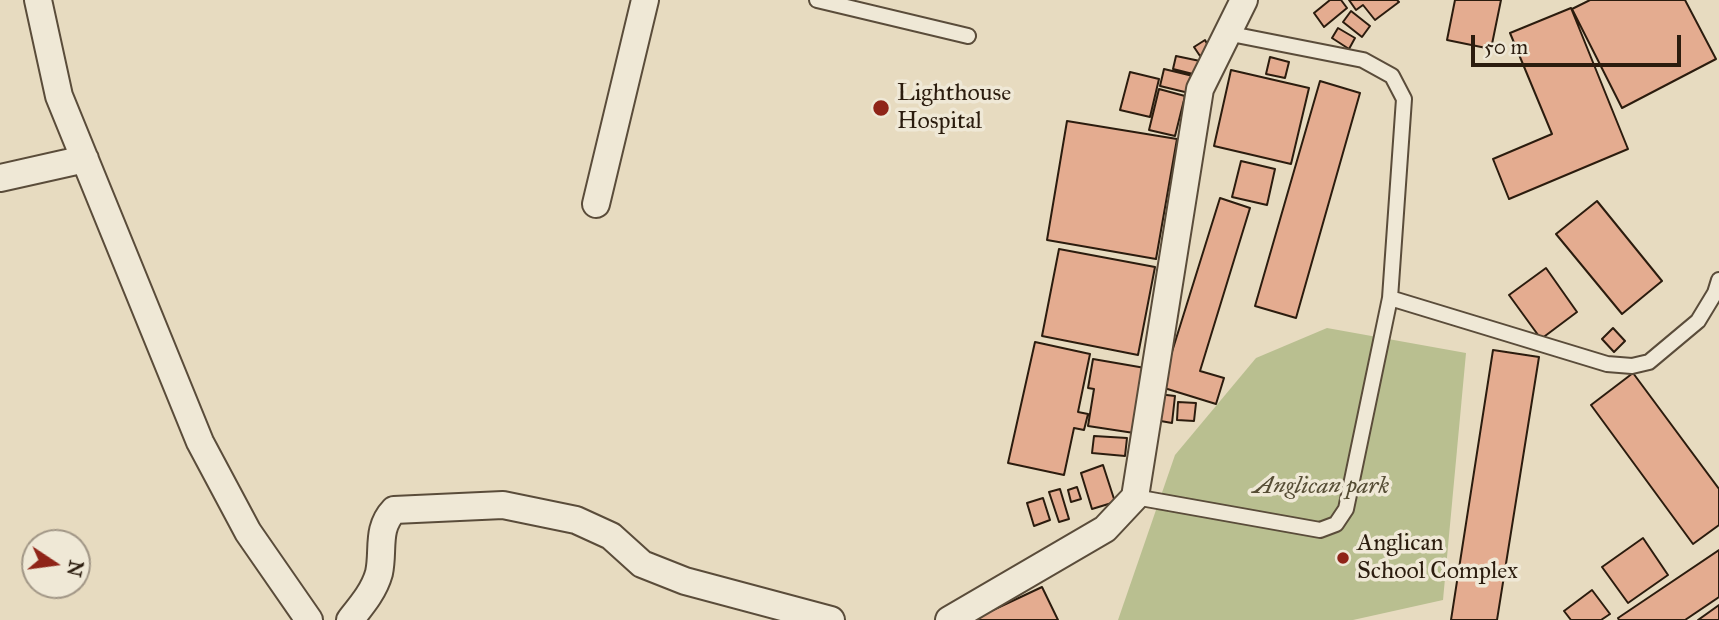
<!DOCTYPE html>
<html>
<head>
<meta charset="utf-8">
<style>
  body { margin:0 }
  #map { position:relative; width:1719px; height:620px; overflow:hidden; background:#e7dbc0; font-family:"IM FELL Great Primer",serif }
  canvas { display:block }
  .north { position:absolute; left:21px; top:529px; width:70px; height:70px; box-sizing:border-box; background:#efe8d6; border:2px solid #a19686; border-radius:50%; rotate:103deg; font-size:19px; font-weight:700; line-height:28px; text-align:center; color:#2b1c0e }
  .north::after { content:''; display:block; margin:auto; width:24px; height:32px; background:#8f2418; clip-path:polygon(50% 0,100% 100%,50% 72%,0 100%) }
  .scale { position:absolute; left:1471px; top:35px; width:210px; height:32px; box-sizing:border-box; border:4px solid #2b1c0e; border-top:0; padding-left:9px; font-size:21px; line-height:24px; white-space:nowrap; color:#2b1c0e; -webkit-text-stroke:5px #efe8d6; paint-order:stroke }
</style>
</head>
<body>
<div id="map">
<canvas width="1719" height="620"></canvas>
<div class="north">N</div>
<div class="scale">50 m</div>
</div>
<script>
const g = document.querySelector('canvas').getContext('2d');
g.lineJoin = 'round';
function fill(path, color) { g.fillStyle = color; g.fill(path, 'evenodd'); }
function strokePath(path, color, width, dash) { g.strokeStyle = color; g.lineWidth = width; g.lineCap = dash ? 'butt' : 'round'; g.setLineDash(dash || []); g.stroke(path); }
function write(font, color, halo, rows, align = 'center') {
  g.font = font + ' "IM FELL Great Primer",serif'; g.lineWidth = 7; g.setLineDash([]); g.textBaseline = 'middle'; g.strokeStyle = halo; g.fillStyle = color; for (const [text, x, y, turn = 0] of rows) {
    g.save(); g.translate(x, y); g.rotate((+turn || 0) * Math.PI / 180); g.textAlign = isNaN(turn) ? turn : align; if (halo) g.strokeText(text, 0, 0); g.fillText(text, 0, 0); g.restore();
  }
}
const green = new Path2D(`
  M 1327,328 L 1466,353 L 1443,600 L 1353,620 L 1118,620 L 1175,455 L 1256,358 Z`);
const building = new Path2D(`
  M 1330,0 L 1341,0 L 1347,8 L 1324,27 L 1314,13 Z
  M 1349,0 L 1397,0 L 1399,2 L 1375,20 L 1363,5 L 1356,10 Z
  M 1455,0 L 1501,0 L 1491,49 L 1447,40 Z
  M 1590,0 L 1685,0 L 1716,59 L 1622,108 L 1572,9 Z
  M 1571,8 L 1628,149 L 1509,199 L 1493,159 L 1552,134 L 1510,33 Z
  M 1351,11 L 1370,26 L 1362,37 L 1343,22 Z
  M 1338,28 L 1355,38 L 1349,49 L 1332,38 Z
  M 1205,40 L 1210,49 L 1200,56 L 1194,47 Z
  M 1176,56 L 1200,61 L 1197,75 L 1173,69 Z
  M 1270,57 L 1289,62 L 1285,78 L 1266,74 Z
  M 1164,69 L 1193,76 L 1189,93 L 1160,86 Z
  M 1231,70 L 1309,88 L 1291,164 L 1214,146 Z
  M 1130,72 L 1159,79 L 1150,117 L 1120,110 Z
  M 1320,81 L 1360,93 L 1296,318 L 1255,306 Z
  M 1159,89 L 1185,96 L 1175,136 L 1149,130 Z
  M 1067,121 L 1177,139 L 1156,259 L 1047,240 Z
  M 1241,161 L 1275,169 L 1267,205 L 1232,197 Z
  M 1220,198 L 1250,208 L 1200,371 L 1224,378 L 1216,404 L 1161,387 Z
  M 1597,201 L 1662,281 L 1622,314 L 1556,234 Z
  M 1059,249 L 1155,267 L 1138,355 L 1042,336 Z
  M 1546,268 L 1577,312 L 1541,339 L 1509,295 Z
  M 1613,328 L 1625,341 L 1614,352 L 1602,339 Z
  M 1035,342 L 1090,354 L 1078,412 L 1088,414 L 1084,430 L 1074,428 L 1064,475 L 1008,463 Z
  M 1493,350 L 1539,357 L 1497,620 L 1451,620 Z
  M 1093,359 L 1145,368 L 1134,433 L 1088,426 L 1094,389 L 1088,388 Z
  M 1633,373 L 1719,489 L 1719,525 L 1693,544 L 1591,405 Z
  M 1158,394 L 1175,396 L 1172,423 L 1155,420 Z
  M 1178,402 L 1196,403 L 1194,421 L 1177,420 Z
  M 1094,436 L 1127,438 L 1125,456 L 1092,453 Z
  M 1103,465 L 1115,502 L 1092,509 L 1081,473 Z
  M 1077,487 L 1081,499 L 1071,502 L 1068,490 Z
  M 1060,489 L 1069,519 L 1059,522 L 1049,492 Z
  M 1043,498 L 1050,520 L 1034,526 L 1027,503 Z
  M 1643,538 L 1668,575 L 1628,603 L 1602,567 Z
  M 1719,550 L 1719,597 L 1685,620 L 1619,620 L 1618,618 Z
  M 1042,587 L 1058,620 L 972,620 Z
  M 1592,590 L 1610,614 L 1601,620 L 1571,620 L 1564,611 Z
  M 1719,605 L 1719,620 L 1698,620 Z`);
const lane = new Path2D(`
  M 817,0 L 968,36
  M 1226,33 L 1363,60 L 1392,76 L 1404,99 L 1390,298 L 1607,364 L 1632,366 L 1649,362 L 1698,321 L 1715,293 L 1719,280
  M 1135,497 L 1320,530 L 1336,524 L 1346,509 L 1390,298`);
const street = new Path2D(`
  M 38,0 L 59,96 L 200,442 L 248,532 L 309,620
  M 0,178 L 85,159
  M 596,204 L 645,0
  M 350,620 C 362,605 374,591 379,573 C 384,550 376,529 394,510 L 503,505 L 576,520 L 611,536 L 642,564 L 685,581 L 831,620
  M 949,620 L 1105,529 L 1135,497 L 1200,89 L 1244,0`);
const markers = [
  [881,108,9,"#8f2418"],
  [1343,558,7,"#8f2418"]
];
const poiNames = [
  ["Lighthouse",897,94],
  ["Hospital",897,122],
  ["Anglican",1357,544],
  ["School Complex",1357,572]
];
const parkNames = [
  ["Anglican park",1321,487]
];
fill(green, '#b9bf90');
fill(building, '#e4ac90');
strokePath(building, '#2b1c0e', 2);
strokePath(lane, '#5a4c3a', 18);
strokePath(street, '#5a4c3a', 30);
strokePath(lane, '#efe8d6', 14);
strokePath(street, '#efe8d6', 26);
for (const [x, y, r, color] of markers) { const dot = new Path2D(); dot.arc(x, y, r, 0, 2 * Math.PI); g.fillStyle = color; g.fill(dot); strokePath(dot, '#efe8d6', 2.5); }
write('24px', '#2b1c0e', '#efe8d6', poiNames, 'left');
write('italic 24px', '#564d35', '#efe8d6', parkNames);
</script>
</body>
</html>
